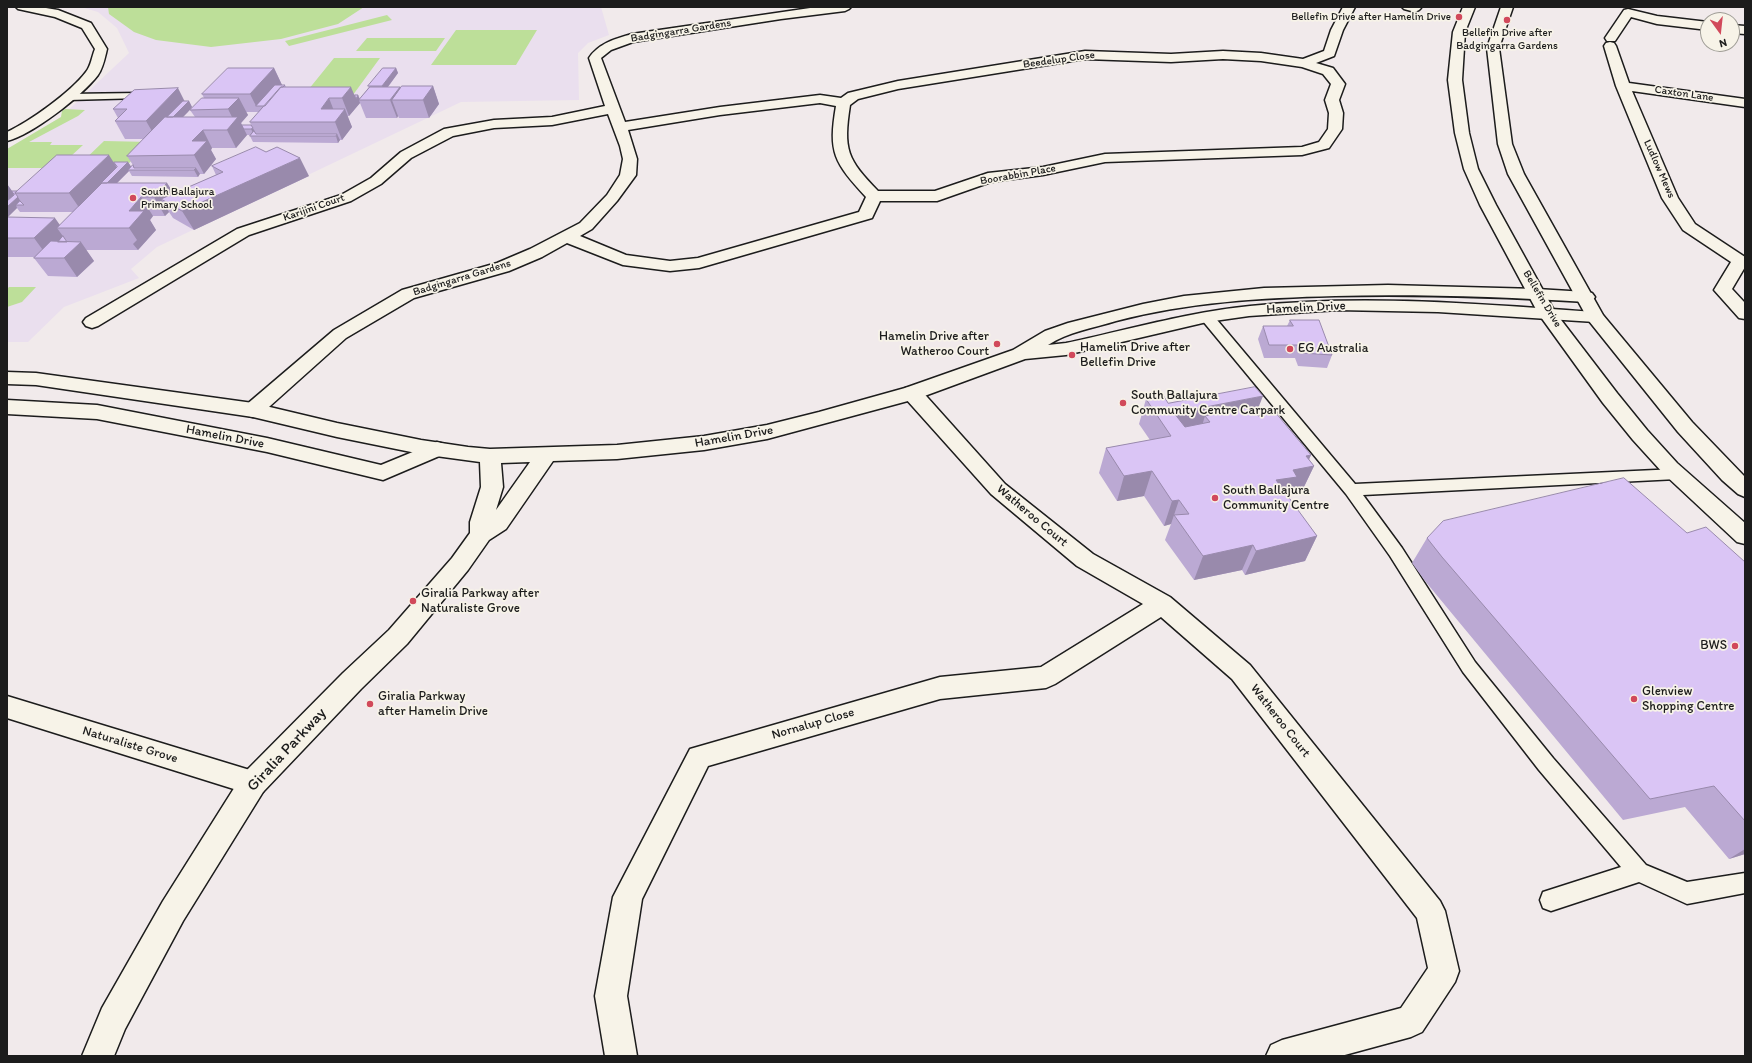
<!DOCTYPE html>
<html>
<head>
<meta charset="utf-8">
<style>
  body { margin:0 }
  #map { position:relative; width:1752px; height:1063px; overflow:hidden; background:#f1eaeb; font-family:Itim,sans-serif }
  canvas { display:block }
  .frame { position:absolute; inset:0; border:8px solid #1c1c1c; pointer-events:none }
  .north { position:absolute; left:1700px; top:12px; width:40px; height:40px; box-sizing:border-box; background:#f7f3e8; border:1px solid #9f9d96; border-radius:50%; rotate:165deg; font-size:11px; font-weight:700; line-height:16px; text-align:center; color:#1c1c1c }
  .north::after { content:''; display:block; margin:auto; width:14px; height:18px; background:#d1495b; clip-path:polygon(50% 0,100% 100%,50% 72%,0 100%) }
</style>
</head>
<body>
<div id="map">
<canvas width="1752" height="1063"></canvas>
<div class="frame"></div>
<div class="north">N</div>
</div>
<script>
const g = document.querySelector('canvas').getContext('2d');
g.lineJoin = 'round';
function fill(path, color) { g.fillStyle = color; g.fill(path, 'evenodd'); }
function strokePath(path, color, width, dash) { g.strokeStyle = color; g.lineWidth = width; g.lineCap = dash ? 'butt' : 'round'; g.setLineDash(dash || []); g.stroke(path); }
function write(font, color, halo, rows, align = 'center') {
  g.font = font + ' Itim,sans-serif'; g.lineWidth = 3.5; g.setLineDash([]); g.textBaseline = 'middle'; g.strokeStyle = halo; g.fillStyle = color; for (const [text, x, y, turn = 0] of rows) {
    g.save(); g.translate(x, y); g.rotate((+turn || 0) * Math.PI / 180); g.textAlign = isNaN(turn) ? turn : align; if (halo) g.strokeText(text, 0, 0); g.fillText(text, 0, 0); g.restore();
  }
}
const built = new Path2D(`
  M 81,7 L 601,7 L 609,35 L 588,43 L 578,53 L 579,100 L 461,102 L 157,247 L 131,269 L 139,278 L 64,307 L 28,342 L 7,342 L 7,149 L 61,117 L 129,53 L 117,28 L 98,12 Z`);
const green = new Path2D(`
  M 108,7 L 364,7 L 338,24 L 281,39 L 211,47 L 156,40 L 134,32 L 109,14 Z
  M 387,15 L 392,20 L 289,46 L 285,41 Z
  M 456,30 L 537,30 L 516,65 L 431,65 Z
  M 367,38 L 445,38 L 436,51 L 356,51 Z
  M 334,58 L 380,58 L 350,99 L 300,100 Z
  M 65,109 L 85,110 L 78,116 L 29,142 L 52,142 L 50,145 L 83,145 L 58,168 L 7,168 L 7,149 L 61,117 L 62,111 Z
  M 104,141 L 151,142 L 127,165 L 79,165 Z
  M 9,287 L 36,287 L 22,302 L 7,307 L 7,289 Z`);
const service = new Path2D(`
  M 140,93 L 143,94 L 145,96 L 143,98 L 68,100 L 63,97 L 68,94 Z
  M 1207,313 L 1212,314 L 1355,484 L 1677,469 L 1682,470 L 1685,474 L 1682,478 L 1677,479 L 1363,495 L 1402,548 L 1475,662 L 1553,758 L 1646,865 L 1687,882 L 1745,873 L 1745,893 L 1687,904 L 1639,882 L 1551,911 L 1543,908 L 1540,900 L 1543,892 L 1621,867 L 1539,770 L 1463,672 L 1390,556 L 1346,494 L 1202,320 L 1201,317 L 1202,314 Z`);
const minor = new Path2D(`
  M 16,7 L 40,7 L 58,10 L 91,23 L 107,49 C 105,57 103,68 98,75 C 82,96 32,135 7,141 L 7,132 C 29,122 71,92 86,72 C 91,66 92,56 95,49 L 82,28 L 55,17 L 18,9 Z
  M 817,7 L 851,7 L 849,9 L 845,11 L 781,19 L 633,42 L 611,50 L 601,58 L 625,122 L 720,107 L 820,95 L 841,98 L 848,93 L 898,81 L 1085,51 L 1171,54 L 1223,51 L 1261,53 L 1303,59 L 1324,51 L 1331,30 L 1343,7 L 1355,7 L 1343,30 L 1334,56 L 1316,63 L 1333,68 L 1345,84 L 1339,100 L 1343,113 L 1342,129 L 1329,148 L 1302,155 L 1105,162 L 1043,175 L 991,182 L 937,201 L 880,201 L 872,218 L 699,268 L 670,271 L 623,265 L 567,243 L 542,257 L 509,271 L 414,298 L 346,338 L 260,415 L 253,417 L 246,415 L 243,410 L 246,405 L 334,330 L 402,290 L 497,263 L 530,249 L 580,223 L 607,195 L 620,175 L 623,159 L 620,146 L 608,114 L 552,125 L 494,128 L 453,136 L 411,158 L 381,184 L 351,201 L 249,235 L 98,326 L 92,328 L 86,326 L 83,322 L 86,318 L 237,229 L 341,195 L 371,178 L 401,152 L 444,129 L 494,120 L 552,117 L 605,106 L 589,58 C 599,43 615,39 632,34 ZM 1085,59 L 1171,62 L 1223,59 L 1261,61 L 1302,67 L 1323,74 L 1331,84 L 1325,100 L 1329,113 L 1328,129 L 1319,142 L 1302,147 L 1105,154 L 1043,167 L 988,173 L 935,191 L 878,191 C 847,159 843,150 850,105 L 858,99 L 898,89 ZM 820,103 L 836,106 C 828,153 834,162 866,197 L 859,212 L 698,258 L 670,261 L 626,255 L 580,236 L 592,229 L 617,201 L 636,175 L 637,159 L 628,130 L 720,115 Z
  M 1402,7 L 1420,7 L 1421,8 L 1419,10 L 1415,12 L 1404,9 Z
  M 1628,9 L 1657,16 L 1708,22 L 1708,30 L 1657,24 L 1631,17 L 1615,41 L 1607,41 L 1605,38 L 1624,10 Z
  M 1732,25 L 1745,26 L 1745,34 L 1732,33 Z
  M 1610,42 L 1614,43 L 1616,46 L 1629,83 L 1745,99 L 1745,107 L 1632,91 L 1678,198 L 1695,224 L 1745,257 L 1745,267 L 1732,289 L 1745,303 L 1745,319 L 1739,318 L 1714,290 L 1731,262 L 1683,230 L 1662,198 L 1616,86 L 1604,46 L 1606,43 Z
  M 912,387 L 919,388 L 1005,484 L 1093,554 L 1170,597 L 1250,665 L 1440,901 L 1445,911 L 1459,971 L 1455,982 L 1422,1032 L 1411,1037 L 1341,1056 L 1266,1056 L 1271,1045 L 1282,1040 L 1401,1008 L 1428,968 L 1417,918 L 1232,679 L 1161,617 L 1055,684 L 1046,688 L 940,699 L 708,766 L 642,899 L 627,996 L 637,1056 L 605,1056 L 595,996 L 613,897 L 690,749 L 940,677 L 1041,667 L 1143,604 L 1077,566 L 991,494 L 905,398 L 902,393 L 905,388 Z
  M 7,400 L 97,405 L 267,438 L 381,465 L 437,442 L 444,444 L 447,449 L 444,454 L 383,480 L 267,452 L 97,419 L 7,414 Z
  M 7,696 L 253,771 L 263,774 L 266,783 L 263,792 L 253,795 L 7,718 Z`);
const tertiary = new Path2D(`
  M 1388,285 L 1537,289 L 1586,292 L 1592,293 L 1595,297 L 1592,301 L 1586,302 C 1503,297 1419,294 1335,296 C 1259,298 1190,302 1116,321 C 1093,328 1068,332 1048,345 L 1066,343 C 1127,330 1188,312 1250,306 C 1365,294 1480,304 1595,312 L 1601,313 L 1604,317 L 1601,321 L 1595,322 L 1438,312 L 1338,310 L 1249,316 L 1207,322 L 1066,355 L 1025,359 L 919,398 L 767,439 L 704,450 L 617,459 L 553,461 L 506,529 L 489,540 L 468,570 L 407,644 L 361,689 L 263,792 L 183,921 L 125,1029 L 114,1056 L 82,1056 L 102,1008 L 163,901 L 243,774 L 343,673 L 389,630 L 452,558 L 470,533 L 470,522 L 481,487 L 480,462 L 421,454 L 337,437 L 253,417 L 36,385 L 7,384 L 7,372 L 36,373 L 253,403 L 337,423 L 421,440 L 468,447 L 490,449 L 617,445 L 704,436 L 767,425 L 819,412 L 905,388 L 1013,350 L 1045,331 L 1068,323 L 1143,304 L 1184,296 L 1264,288 ZM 530,462 L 496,510 L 503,487 L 501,463 Z`);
const secondary = new Path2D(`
  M 1463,7 L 1475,7 L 1465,32 L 1462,80 L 1469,133 L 1478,169 L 1496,205 L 1555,312 L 1617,393 L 1647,430 L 1677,463 L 1745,523 L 1745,544 L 1737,542 L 1663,473 L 1633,440 L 1603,403 L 1538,313 L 1480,205 L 1464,169 L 1455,133 L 1448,80 L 1453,32 Z
  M 1501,7 L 1513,7 L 1499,48 L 1512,144 L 1524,174 L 1603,315 L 1692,422 L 1745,477 L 1745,497 L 1738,494 L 1722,480 L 1678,432 L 1589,321 L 1508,174 L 1498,144 L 1487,48 Z`);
const wall = new Path2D(`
  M 274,68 L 282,85 L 285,85 L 286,87 L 358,95 L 360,99 L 369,87 L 368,86 L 396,68 L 398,73 L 388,87 L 401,88 L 433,86 L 439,104 L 429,118 L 399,118 L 398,116 L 397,118 L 366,118 L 360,103 L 349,116 L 347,116 L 352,127 L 342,140 L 340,140 L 338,143 L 253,142 L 250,136 L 251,135 L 247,135 L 236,148 L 212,148 L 211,150 L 216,159 L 204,174 L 199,174 L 198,177 L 132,176 L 129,171 L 117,183 L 167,183 L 172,191 L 177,191 L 178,192 L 216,175 L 212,166 L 309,176 L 194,230 L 173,218 L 169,212 L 165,216 L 153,216 L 150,220 L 156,230 L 138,250 L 86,250 L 94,261 L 77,277 L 48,276 L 34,258 L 34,257 L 7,257 L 7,184 L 12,191 L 17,191 L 114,162 L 128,162 L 131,167 L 133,165 L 127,156 L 144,139 L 125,139 L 115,121 L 118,118 L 113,109 L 184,101 L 189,101 L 192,107 L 183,117 L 195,117 L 190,110 L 204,98 L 202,94 ZM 246,112 L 259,112 L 250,122 L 251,125 L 242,125 L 241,123 L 248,115 ZM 17,208 L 20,212 L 73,212 L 60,225 L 7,217 Z
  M 1290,320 L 1332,355 L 1327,368 L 1298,366 L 1295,358 L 1264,358 L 1258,339 L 1263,326 L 1287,326 Z
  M 1146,399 L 1168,403 L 1256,414 L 1311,455 L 1309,459 L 1314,466 L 1302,491 L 1289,493 L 1288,497 L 1317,536 L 1305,561 L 1245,575 L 1242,570 L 1194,580 L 1165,540 L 1171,524 L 1164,526 L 1144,496 L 1117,501 L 1099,473 L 1106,448 L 1150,440 L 1139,424 Z
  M 1687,533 L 1745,562 L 1745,854 L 1729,859 L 1685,807 L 1623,820 L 1425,581 L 1412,563 L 1427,538 Z`);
const shadedWall = new Path2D(`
  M 274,68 L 282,85 L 256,106 L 250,94 Z
  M 396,68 L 398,73 L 384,92 L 382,86 Z
  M 433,86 L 439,104 L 429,118 L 423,100 Z
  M 351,87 L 356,99 L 358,95 L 360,100 L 359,100 L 360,103 L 349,116 L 342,98 Z
  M 400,87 L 405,100 L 392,100 L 398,116 L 397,118 L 390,100 Z
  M 178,88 L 186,104 L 189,101 L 192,107 L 188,112 L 162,138 L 156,138 L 146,121 Z
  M 239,98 L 248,115 L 241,123 L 247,135 L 236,148 L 227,130 L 234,121 L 228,109 Z
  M 329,98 L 336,116 L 321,109 Z
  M 345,109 L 352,127 L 342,140 L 335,122 Z
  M 253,128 L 256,134 L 254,135 L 251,129 Z
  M 203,130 L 212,148 L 211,150 L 216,159 L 204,174 L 194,155 L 192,141 Z
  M 337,134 L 340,140 L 338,143 L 336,136 Z
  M 109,155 L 119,171 L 128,162 L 132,168 L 128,170 L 129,171 L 88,212 L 84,206 L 78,206 L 69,193 Z
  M 300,158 L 309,176 L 194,230 L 182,211 Z
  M 196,168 L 200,174 L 198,177 L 194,170 Z
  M 167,183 L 174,194 L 177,191 L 180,197 L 161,199 L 169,212 L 165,216 L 154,197 Z
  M 7,184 L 17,198 L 18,197 L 22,204 L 16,205 L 17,208 L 7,218 Z
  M 141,197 L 153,216 L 150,220 L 156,230 L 138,250 L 133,244 L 137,240 L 129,228 L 129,211 Z
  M 55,218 L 62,228 L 57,228 L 65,239 L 48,257 L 34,238 Z
  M 81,242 L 94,261 L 77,277 L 64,258 Z
  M 1263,396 L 1253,421 L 1210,422 L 1205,416 L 1200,432 L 1171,437 L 1174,413 Z
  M 1311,455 L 1305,468 L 1314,466 L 1302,491 L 1289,493 L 1286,501 L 1276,480 L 1293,470 L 1306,456 Z
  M 1152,471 L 1144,496 L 1117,501 L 1124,476 Z
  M 1179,500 L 1171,524 L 1164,526 L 1172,501 Z
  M 1317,536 L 1305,561 L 1245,575 L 1256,551 Z
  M 1253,545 L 1242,570 L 1194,580 L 1203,556 Z
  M 1745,849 L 1745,854 L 1729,859 Z`);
const building = new Path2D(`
  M 228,68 L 274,68 L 250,94 L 202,94 Z
  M 383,68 L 396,68 L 382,86 L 368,86 Z
  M 275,85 L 285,85 L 283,87 L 281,87 L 265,106 L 256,106 Z
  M 402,86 L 433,86 L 423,100 L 392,100 Z
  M 281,87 L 351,87 L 342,98 L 329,98 L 321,109 L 345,109 L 335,122 L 250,122 Z
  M 370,87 L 400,87 L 390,100 L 359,100 Z
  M 178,88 L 146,121 L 115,121 L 127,109 L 113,109 L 134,90 Z
  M 355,95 L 358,95 L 356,99 Z
  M 202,98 L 239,98 L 228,109 L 190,110 Z
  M 183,101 L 189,101 L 173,117 L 167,117 Z
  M 165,117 L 238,117 L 227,130 L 203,130 L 192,141 L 207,141 L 194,155 L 127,156 Z
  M 242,125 L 251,125 L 253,128 L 251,129 L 244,129 Z
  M 254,131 L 256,134 L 337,134 L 336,136 L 250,136 Z
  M 256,147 L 266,152 L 277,147 L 300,158 L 182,211 L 161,199 L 223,172 L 212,166 Z
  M 57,155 L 109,155 L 69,193 L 15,193 Z
  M 114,162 L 128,162 L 107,183 L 102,183 L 79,206 L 78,206 L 117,167 Z
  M 133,165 L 134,168 L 196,168 L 194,170 L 128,170 Z
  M 102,183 L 167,183 L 154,197 L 141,197 L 129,211 L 144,211 L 129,228 L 57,228 Z
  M 12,191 L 17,191 L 15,193 L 18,197 L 7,207 L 7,201 L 14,195 Z
  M 172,191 L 177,191 L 174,194 Z
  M 20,201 L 24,205 L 16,205 Z
  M 7,217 L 55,218 L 34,238 L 7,238 Z
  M 63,236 L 67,242 L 58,242 Z
  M 51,241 L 81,242 L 64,258 L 34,258 Z
  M 1290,320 L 1319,320 L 1332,355 L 1303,353 L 1300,345 L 1269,345 L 1263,326 L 1293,326 Z
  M 1255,387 L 1263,396 L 1174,413 L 1185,427 L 1210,422 L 1205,416 L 1249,407 L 1258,416 L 1275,412 L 1311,455 L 1306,456 L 1314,466 L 1293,470 L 1297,477 L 1276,480 L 1317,536 L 1256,551 L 1253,545 L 1203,556 L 1174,515 L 1189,514 L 1179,500 L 1172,501 L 1152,471 L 1124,476 L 1106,448 L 1171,436 L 1146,399 L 1163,395 L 1168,403 Z
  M 1624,478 L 1687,533 L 1706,527 L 1745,562 L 1745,821 L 1714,786 L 1650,799 L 1442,557 L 1427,538 L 1443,521 Z`);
const markers = [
  [1459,17,4,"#d1495b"],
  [1507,20,4,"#d1495b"],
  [133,198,4,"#d1495b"],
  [997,344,4,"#d1495b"],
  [1290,349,4,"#d1495b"],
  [1072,355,4,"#d1495b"],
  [1123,403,4,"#d1495b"],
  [1215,498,4,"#d1495b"],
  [413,601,4,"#d1495b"],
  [1735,646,4,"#d1495b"],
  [1634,699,4,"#d1495b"],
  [370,704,4,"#d1495b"]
];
const farPoinames = [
  ["Bellefin Drive after Hamelin Drive",1451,17],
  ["Bellefin Drive after",1507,33,"center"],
  ["Badgingarra Gardens",1507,46,"center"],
  ["South Ballajura",141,192,"left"],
  ["Primary School",141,205,"left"]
];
const farStreetnames = [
  ["Badgingarra Gardens",681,31,-9],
  ["Beedelup Close",1059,60,-8],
  ["Caxton Lane",1684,94,8],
  ["Ludlow Mews",1659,169,66],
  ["Boorabbin Place",1018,175,-10],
  ["Karijini Court",314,208,-19],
  ["Badgingarra Gardens",462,278,-17],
  ["Bellefin Drive",1542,299,59]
];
const streetNames = [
  ["Hamelin Drive",1306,308,-3],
  ["Hamelin Drive",225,437,11],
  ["Hamelin Drive",734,437,-10],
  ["Watheroo Court",1032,516,40],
  ["Watheroo Court",1280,721,52],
  ["Nornalup Close",813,724,-16],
  ["Naturaliste Grove",130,745,17]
];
const poiNames = [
  ["Hamelin Drive after",989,337,"right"],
  ["Watheroo Court",989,352,"right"],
  ["Hamelin Drive after",1080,348],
  ["Bellefin Drive",1080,363],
  ["EG Australia",1298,349],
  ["South Ballajura",1131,396],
  ["Community Centre Carpark",1131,411],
  ["South Ballajura",1223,491],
  ["Community Centre",1223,506],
  ["Giralia Parkway after",421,594],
  ["Naturaliste Grove",421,609],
  ["BWS",1727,646,"right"],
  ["Glenview",1642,692],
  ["Shopping Centre",1642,707],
  ["Giralia Parkway",378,697],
  ["after Hamelin Drive",378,712]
];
const nearStreetnames = [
  ["Giralia Parkway",287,750,-47]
];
fill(built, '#eadfee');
fill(green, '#bddf99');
strokePath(service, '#1c1c1c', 3);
strokePath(minor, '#1c1c1c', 3);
strokePath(tertiary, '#1c1c1c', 3);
strokePath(secondary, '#1c1c1c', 3);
fill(service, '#f7f3e8');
fill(minor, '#f7f3e8');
fill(tertiary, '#f7f3e8');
fill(secondary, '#f7f3e8');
fill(wall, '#bba9d3');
fill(shadedWall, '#998aac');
fill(building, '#dac5f5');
strokePath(building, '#998aac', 1);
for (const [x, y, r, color] of markers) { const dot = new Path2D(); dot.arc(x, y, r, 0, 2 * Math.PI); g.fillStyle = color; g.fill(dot); strokePath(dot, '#f7f3e8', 1.5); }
write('11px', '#1c1c1c', '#f7f3e8', farPoinames, 'right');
write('11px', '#1c1c1c', '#f7f3e8', farStreetnames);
write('13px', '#1c1c1c', '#f7f3e8', streetNames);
write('13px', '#1c1c1c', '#f7f3e8', poiNames, 'left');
write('16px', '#1c1c1c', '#f7f3e8', nearStreetnames);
</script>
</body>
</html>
